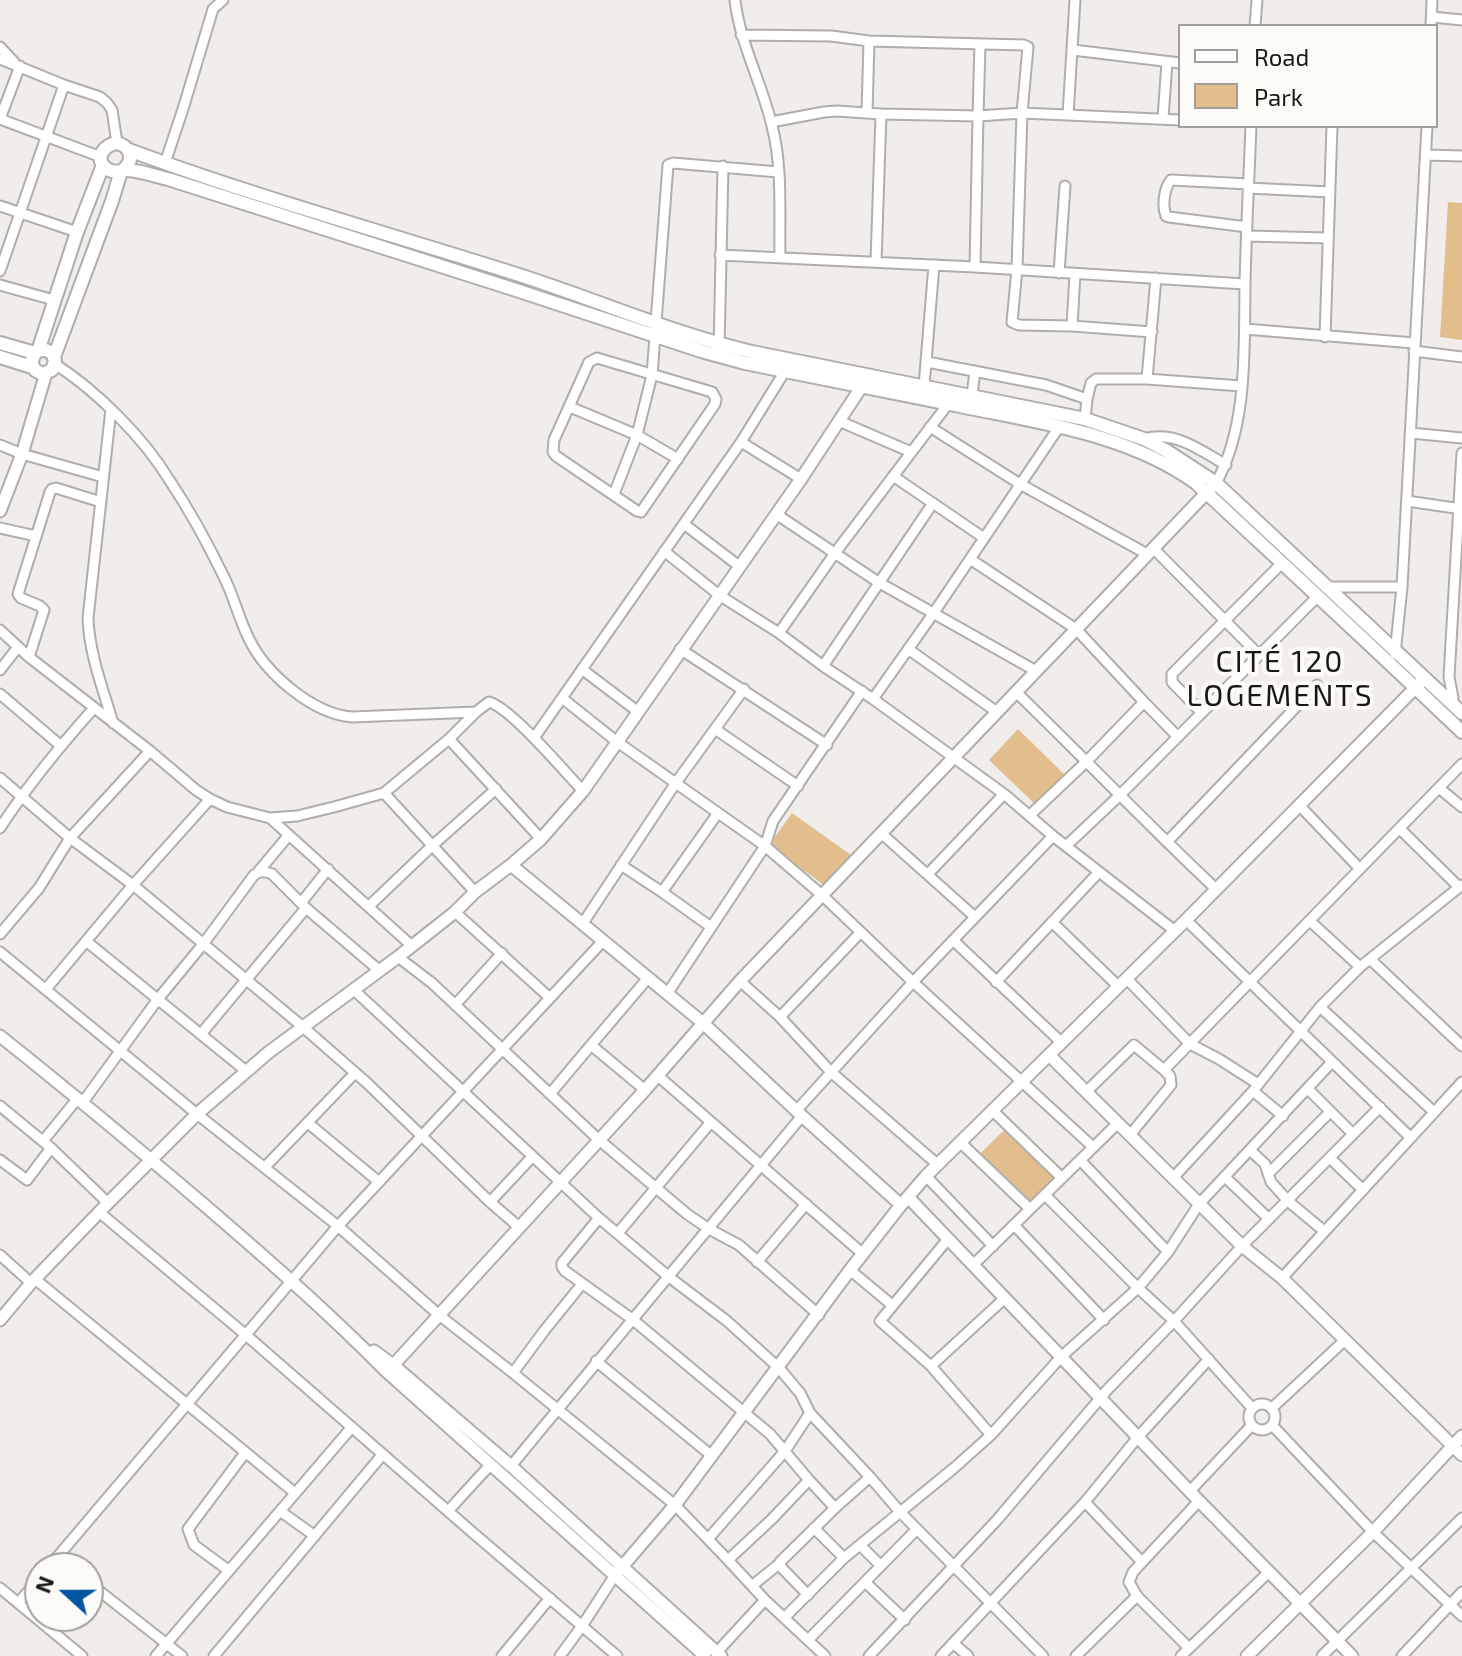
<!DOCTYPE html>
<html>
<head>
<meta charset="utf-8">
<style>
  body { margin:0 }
  #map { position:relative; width:1462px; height:1656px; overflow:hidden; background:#f0edea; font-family:"Exo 2",sans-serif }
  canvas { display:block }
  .legend { position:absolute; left:1178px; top:24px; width:260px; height:104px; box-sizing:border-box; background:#fdfbf8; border:2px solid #a2a09e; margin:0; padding:10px 14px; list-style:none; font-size:24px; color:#191817 }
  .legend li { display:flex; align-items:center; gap:16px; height:40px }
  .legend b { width:40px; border:2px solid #a2a09e }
  .north { position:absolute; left:24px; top:1552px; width:80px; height:80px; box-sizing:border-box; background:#fdfbf8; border:2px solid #a2a09e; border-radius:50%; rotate:291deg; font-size:22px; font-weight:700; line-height:32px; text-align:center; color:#191817 }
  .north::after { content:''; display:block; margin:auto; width:28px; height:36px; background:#0055a3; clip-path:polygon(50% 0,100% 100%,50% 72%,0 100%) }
</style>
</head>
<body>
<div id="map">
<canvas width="1462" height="1656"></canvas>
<ul class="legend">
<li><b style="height:10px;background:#fff"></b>Road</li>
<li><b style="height:22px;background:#e3be8d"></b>Park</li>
</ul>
<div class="north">N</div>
</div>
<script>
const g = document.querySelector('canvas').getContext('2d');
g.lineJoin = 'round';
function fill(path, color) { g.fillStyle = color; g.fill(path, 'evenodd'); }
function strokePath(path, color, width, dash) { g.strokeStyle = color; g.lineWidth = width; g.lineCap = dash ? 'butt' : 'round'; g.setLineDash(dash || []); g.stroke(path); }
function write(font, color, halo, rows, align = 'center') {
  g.font = font + ' "Exo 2",sans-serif'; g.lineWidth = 8; g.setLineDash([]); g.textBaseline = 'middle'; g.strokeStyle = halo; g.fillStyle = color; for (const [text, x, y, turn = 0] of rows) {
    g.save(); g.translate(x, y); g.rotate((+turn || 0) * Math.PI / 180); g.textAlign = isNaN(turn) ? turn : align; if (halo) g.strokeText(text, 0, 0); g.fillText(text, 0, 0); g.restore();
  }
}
const green = new Path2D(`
  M 1448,202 L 1462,203 L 1462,340 L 1440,337 Z
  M 1018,729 L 1066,776 L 1037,806 L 989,760 Z
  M 792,813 L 851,855 L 828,888 L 769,845 Z
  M 1005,1129 L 1055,1179 L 1032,1203 L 981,1153 Z`);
const minor = new Path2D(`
  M 735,0 C 740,44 762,83 772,126 C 783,168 779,214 780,257
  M 1432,17 L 1462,20
  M 1255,26 L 1257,0
  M 1431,26 L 1432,0
  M 741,35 L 831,36 L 869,41 L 1024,45 L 1028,47 L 1022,113 L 1017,269 L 1012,322 L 1019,325 L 1072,326 L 1152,332
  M 0,47 L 14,62
  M 1073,50 L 1180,63
  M 0,59 L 64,85 L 100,97 L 107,103 L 112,110 L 117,143
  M 867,113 L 869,41
  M 1068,115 L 1075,0
  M 1163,118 L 1167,62
  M 0,119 L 101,157
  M 0,119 L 20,66
  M 771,122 L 824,112 L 837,111 L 881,114 L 978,116 L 980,44
  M 1426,155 L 1462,156
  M 165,163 L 183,109 L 213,9 L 223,0
  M 1248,188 L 1330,192
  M 0,206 L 77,232
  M 1247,227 L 1169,217 L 1166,216 C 1162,206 1164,188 1171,180 L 1249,184
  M 1247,236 L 1328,238
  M 720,255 L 975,267 L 1245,284
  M 876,262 L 881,114
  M 975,267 L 978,116 L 1022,113 L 1180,120
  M 0,271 L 64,85
  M 1059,273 L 1065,186
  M 0,285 L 54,300
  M 1072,326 L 1075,274
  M 1245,329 L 1414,343
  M 1325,337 L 1332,126
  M 719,349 L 723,166
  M 1414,351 L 1462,357
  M 597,358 L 712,392 L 716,399 L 715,404 L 641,512 L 637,511 L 556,456 L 553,452 L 554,440 L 589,362 Z
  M 927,362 L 1046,385 L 1087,399 L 1085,419
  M 55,364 C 97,391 144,438 170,481 C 190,511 208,544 224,577 C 234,597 239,619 249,639 C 266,674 313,714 352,717 L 476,712
  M 1147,379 L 1156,278
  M 924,386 L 934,265
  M 972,395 L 975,371
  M 1087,399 L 1091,383 L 1096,379 L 1147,379 L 1241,386
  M 570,407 L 637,435 L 678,459
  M 111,409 L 88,618 C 89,653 103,689 113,723
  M 839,421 L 911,452
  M 930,427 L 1020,484 L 1147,554
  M 1411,433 L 1462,438
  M 1144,439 C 1175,430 1200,450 1226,465
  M 741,442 L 801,479
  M 0,445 L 22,454 L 103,477
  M 893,476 L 984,538
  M 1216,483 C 1248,426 1244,349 1245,285 C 1246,232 1249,179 1251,126
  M 614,494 L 637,435 L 652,375 L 668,165 L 673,163 L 778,172
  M 1407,501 L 1462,509
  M 776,514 L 878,582 L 1036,671
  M 684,524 L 739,566
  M 0,528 L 36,536
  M 1153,548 L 1259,655
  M 664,551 L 719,595 L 779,633 L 823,666 L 873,699 L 1004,794 L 1053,836 L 1175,931
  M 970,559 L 1076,629 L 1144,702
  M 1325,587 L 1402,587
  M 0,630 L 29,657 L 150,751 L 196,790 L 210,799 L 227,807 L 270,818 L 297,816 L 334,807 L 384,793 L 449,739 L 476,712 L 489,702 C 511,708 565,772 583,791
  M 779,633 L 835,553 L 948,404
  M 680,649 L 827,745
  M 908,649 L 997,712
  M 1395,654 L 1402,587 L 1427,126
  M 29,657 L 44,610 L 40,606 L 21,598 L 18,594 L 50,492 L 52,489 L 56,488 L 101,502
  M 823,666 L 933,503
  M 0,670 L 18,647
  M 583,670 L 637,711
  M 1016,692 C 1083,757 1148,825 1216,889
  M 0,694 L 61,746
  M 562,698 L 616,741 L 765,846 L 823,896 L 913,982 L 796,1111
  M 1453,698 L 1449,677 L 1462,453
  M 873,699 L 933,614 L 1059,427
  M 1202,713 L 1172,682 L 1172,674 L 1281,564
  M 715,729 L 798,786
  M 534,738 L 741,442 L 785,371
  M 449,739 L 541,839
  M 0,778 L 70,838 L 133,885 L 303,1027 L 367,1083 L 490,1202 L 519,1227
  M 1439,788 L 1462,807
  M 384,793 L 475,892
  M 1300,806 L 1360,869
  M 1030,815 L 1087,761 L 1144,702 L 1178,737
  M 270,818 L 412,946
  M 0,828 C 28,785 60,746 94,708
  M 1400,829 L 1459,887
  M 882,834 L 975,917
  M 1053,836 L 913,982 L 1093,1147
  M 1167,842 L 1317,685
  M 1066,846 L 1120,795 L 1317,597
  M 621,865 L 662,892
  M 258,872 L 289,835
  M 928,874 L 1004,794
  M 301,903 L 328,869
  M 369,906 L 433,845 L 496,789
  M 455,912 L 550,998
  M 1186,920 L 1410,1137
  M 1310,921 L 1360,967
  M 1052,922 L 1119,987
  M 583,923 L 675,784 L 744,689
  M 711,927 L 662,892 L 718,813
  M 0,934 L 39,888 L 70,838 L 150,751
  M 86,941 L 246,1071
  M 954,941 L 1062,1043
  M 0,952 L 197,1114 L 338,1226 L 439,1315 L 513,1373 L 675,1505 L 728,1560 L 772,1519 L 809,1480
  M 398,957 L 432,983 L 598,1139 L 687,1214 L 709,1229 L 739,1245 L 819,1315
  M 1370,959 L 1462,1046
  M 1127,979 L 1190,1044 L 1219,1059 L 1258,1084
  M 740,981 L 780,1017 L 831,1072 L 937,1164
  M 996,982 L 1099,872
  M 46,989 L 133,885 L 210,799
  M 354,990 L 599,1218 L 669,1277 L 727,1321 L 779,1368 L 800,1393 L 810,1413 L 870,1477 L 901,1513 L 1043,1656
  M 667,994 L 765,846 L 773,821 L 862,691
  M 455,1005 L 502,953
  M 1320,1007 L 1434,1112
  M 780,1017 L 860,933
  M 201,1034 L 306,908
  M 591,1045 L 648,978
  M 1308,1089 L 1353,1134
  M 1087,1091 L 1134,1045 L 1164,1070
  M 1253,1091 L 1283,1116
  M 550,1094 L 591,1045 L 645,1090
  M 83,1102 L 158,999 L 204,943 L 254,875 C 260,871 265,871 272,874 L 306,908 L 380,971
  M 0,1106 L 51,1148 L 108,1203
  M 992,1110 L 1062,1178
  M 711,1122 L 863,1254
  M 308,1123 L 379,1182
  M 1130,1135 L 1171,1085 L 1170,1076 L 1164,1070 L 1462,764
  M 43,1141 L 78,1098
  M 960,1142 L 1030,1209
  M 1250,1150 L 1265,1164 L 1271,1182 L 1288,1201 L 1324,1231
  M 1330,1158 L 1362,1189
  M 0,1160 L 27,1180 L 51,1148
  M 1080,1160 L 1168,1252
  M 265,1167 L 355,1073
  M 1268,1174 L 1330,1112
  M 926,1176 L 993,1246
  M 1225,1177 L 1269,1219
  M 1173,1178 L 1253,1091 L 1320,1007 L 1360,967 L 1462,885
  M 1045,1195 L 1138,1288 L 1174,1321 L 1252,1408
  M 490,1202 L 532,1157
  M 99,1212 L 246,1335 L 472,1532 L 582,1626 L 615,1575
  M 599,1218 L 562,1263 L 562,1267 L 565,1271 L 632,1319 L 770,1434 L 809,1480 L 835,1508
  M 1014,1225 L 1104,1320
  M 618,1233 L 711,1122 L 657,1075
  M 948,1239 L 880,1321 L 931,1366 L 991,1435
  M 0,1255 L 31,1283
  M 757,1262 L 806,1204
  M 973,1265 L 1118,1123
  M 850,1270 L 892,1305
  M 1282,1278 L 1462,1082
  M 35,1279 L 295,1493
  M 596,1361 L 712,1456
  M 931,1366 L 1005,1298
  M 513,1373 L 544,1331 L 582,1284
  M1249 1417a13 13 0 1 1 26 0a13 13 0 1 1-26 0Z
  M 1272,1408 L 1345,1340
  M 1272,1425 L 1373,1532 L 1462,1616
  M 511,1466 C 607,1349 704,1233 802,1116
  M 1190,1491 L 1252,1425
  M 1085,1502 L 1142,1562
  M 280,1511 L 315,1536
  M 448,1511 L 491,1464
  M 814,1528 L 844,1558
  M 708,1539 L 785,1451 L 810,1413
  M 860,1545 L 880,1565
  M 57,1558 L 70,1568
  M 728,1560 L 765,1600 L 825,1656
  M 48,1568 L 338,1226 L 603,941
  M 228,1570 L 194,1545 L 188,1529 L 245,1453
  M 88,1582 L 182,1656
  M 865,1582 L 905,1620
  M 753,1585 L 779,1564
  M 0,1588 L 82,1656
  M 808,1595 L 781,1567 L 780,1562 L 835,1508 L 870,1477
  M 1137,1596 L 1129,1582 L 1133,1572 L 1199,1501
  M 18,1603 L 40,1578
  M 784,1618 L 844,1558 L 954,1468 L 991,1435 L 1061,1357 L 1138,1288 L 1168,1252 L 1199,1204 L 1332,1062
  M 808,1640 L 917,1529
  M 953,1643 L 968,1656
  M 717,1652 L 765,1600
  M 156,1656 L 352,1427
  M 214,1656 L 383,1454
  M 502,1656 L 550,1598
  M 560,1656 L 582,1626 L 617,1656
  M 869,1656 L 997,1520 L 1108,1389 L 1174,1321 L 1242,1246 L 1380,1107
  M 941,1656 L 1085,1502 L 1138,1437 L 1209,1359
  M 1076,1656 L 1137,1596 L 1189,1648
  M 1181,1656 L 1269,1572
  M 1322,1656 L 1462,1518
  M 1402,1656 L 1462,1592`);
const tertiary = new Path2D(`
  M 0,511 L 22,454 L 46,373
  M 511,865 L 703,1023 L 802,1116 L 901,1205
  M 0,1036 C 68,1090 135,1146 202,1203 C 266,1258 328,1312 387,1372 L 705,1656
  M 1049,1055 L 1242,1246 L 1282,1278 L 1462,1455
  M 908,1197 L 1199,1501 L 1352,1656
  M 0,1320 L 31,1283 L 108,1203 L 197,1114 L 269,1052 L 398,957 L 455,912 L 475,892 L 511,865 L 541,839 L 583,791 L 801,479 L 862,386 L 863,380
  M 374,1351 L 393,1365 L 511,1466 L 721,1656
  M 387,1372 L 645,1090 L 740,981 L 1213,486
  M 615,1575 L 675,1505 L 850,1270 L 901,1205 L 926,1176 L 1186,920 L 1425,678
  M 1247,1656 L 1373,1532 L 1462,1436`);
const secondary = new Path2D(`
  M 129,150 C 256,197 387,233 516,274 C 595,299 671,333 752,352 L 1085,419 L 1144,439 L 1167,451 L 1216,483 L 1462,713
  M 124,169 C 135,159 130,146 117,143 C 102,145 93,162 109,170 C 116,174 122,170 128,170 C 141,171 155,176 168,179 L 516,290 L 701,351 L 745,363 C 816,377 888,392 960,406 C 1041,423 1128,434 1196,483 C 1285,566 1374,648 1462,732
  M 0,343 L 35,353 C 43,347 53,350 55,361 L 52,370 L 42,374 L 35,370 L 31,363 L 35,353
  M 38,351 L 77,232 L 103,165
  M 0,357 L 32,367
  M 54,357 L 112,201 L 121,171`);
const neighbourhoodNames = [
  ["CITÉ 120",1280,662],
  ["LOGEMENTS",1280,696]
];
fill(green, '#e3be8d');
strokePath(minor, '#b0aeab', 13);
strokePath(tertiary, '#b0aeab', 15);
strokePath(secondary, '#b0aeab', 16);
strokePath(minor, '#fff', 9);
strokePath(tertiary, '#fff', 11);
strokePath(secondary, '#fff', 12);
g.letterSpacing = '2px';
write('30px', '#191817', '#fdfbf8', neighbourhoodNames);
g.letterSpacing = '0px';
</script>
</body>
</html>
